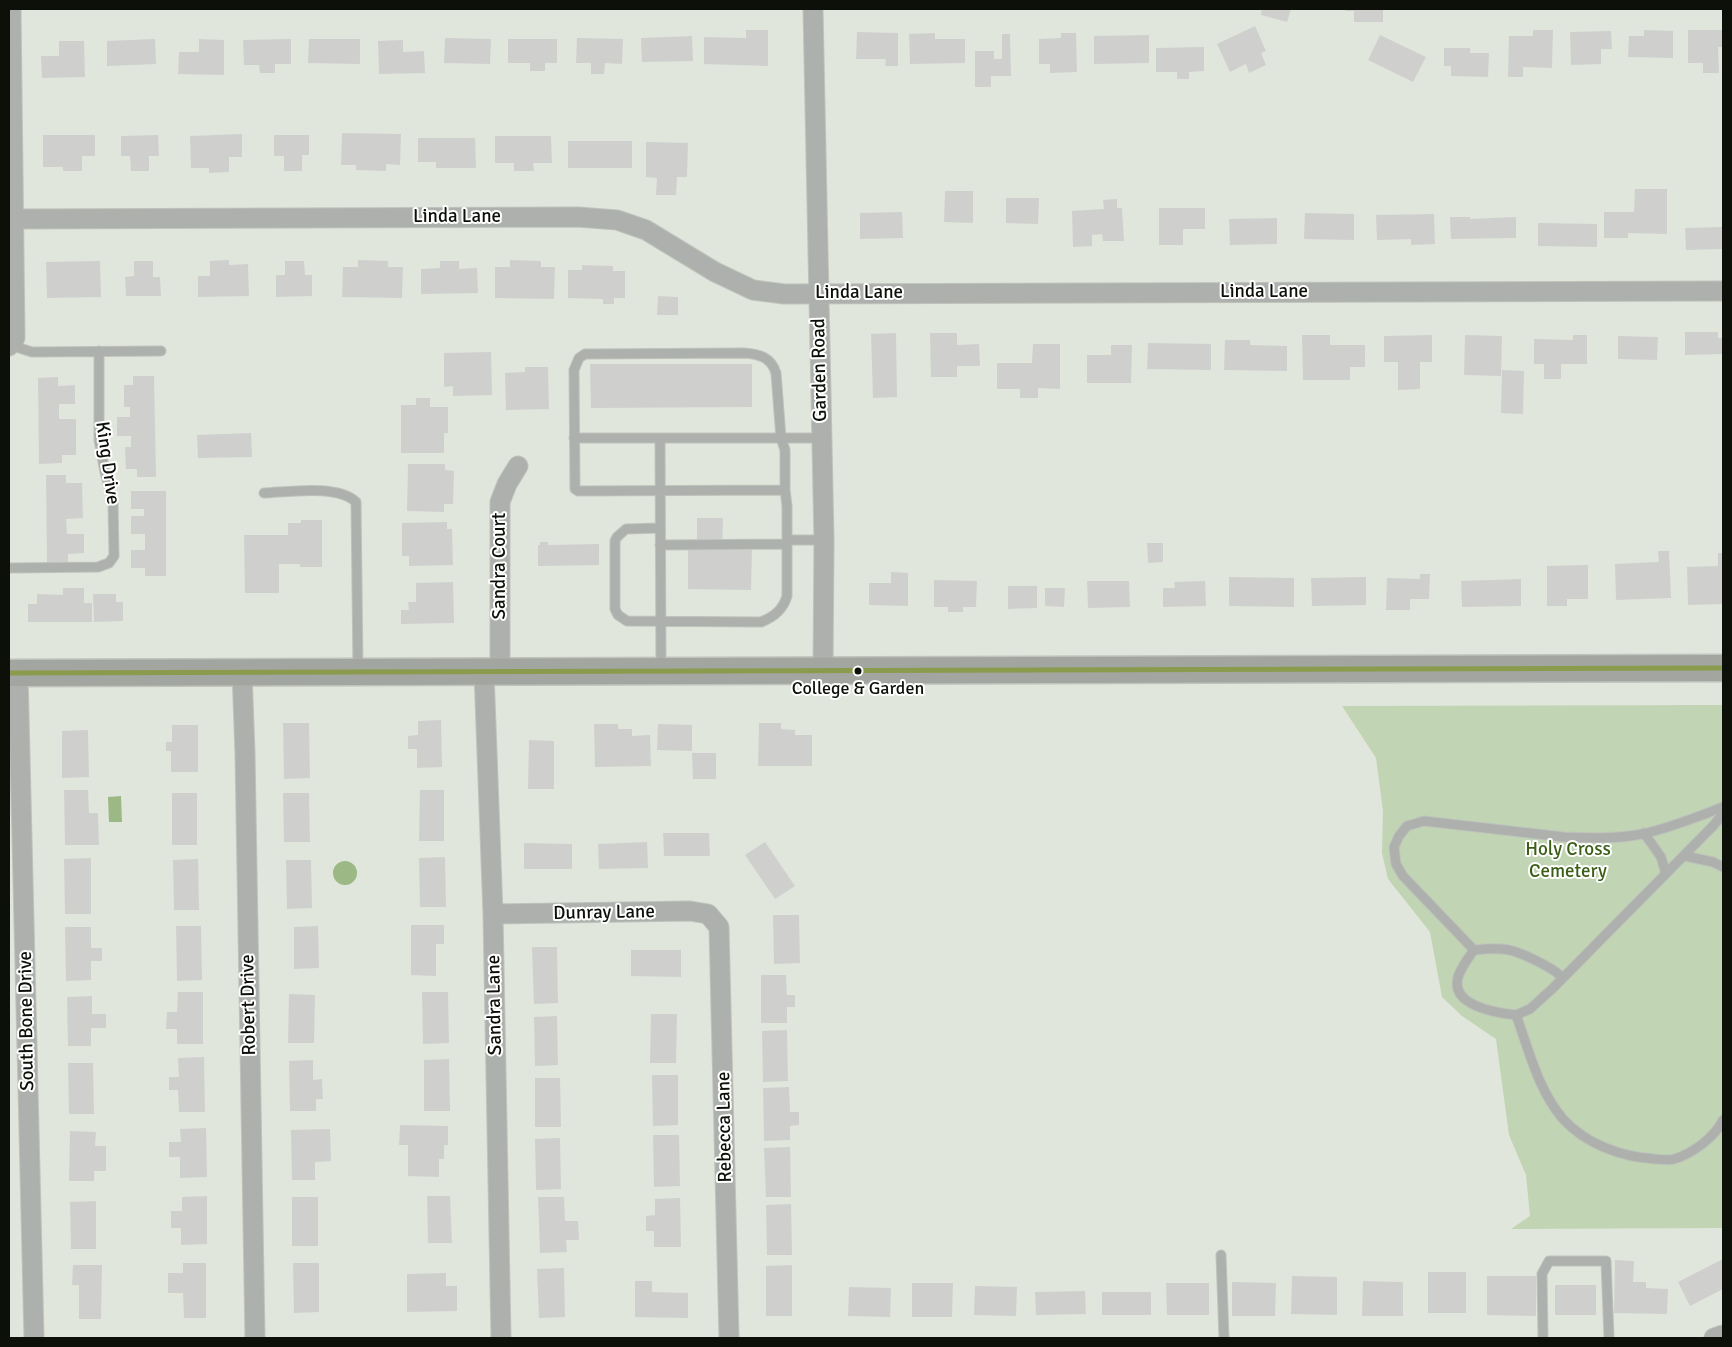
<!DOCTYPE html>
<html>
<head>
<meta charset="utf-8">
<style>
  body { margin:0 }
  #map { position:relative; width:1732px; height:1347px; overflow:hidden; background:#e0e6dc; font-family:Signika,sans-serif }
  canvas { display:block }
  .frame { position:absolute; inset:0; border:10px solid #0c1009; pointer-events:none }
</style>
</head>
<body>
<div id="map">
<canvas width="1732" height="1347"></canvas>
<div class="frame"></div>
</div>
<script>
const g = document.querySelector('canvas').getContext('2d');
g.lineJoin = 'round';
function fill(path, color) { g.fillStyle = color; g.fill(path, 'evenodd'); }
function strokePath(path, color, width, dash) { g.strokeStyle = color; g.lineWidth = width; g.lineCap = dash ? 'butt' : 'round'; g.setLineDash(dash || []); g.stroke(path); }
function write(font, color, halo, rows, align = 'center') {
  g.font = font + ' Signika,sans-serif'; g.lineWidth = 4; g.setLineDash([]); g.textBaseline = 'middle'; g.strokeStyle = halo; g.fillStyle = color; for (const [text, x, y, turn = 0] of rows) {
    g.save(); g.translate(x, y); g.rotate((+turn || 0) * Math.PI / 180); g.textAlign = isNaN(turn) ? turn : align; if (halo) g.strokeText(text, 0, 0); g.fillText(text, 0, 0); g.restore();
  }
}
const green = new Path2D(`
  M 1723,705 L 1723,1228 L 1511,1229 L 1530,1216 L 1526,1175 L 1509,1135 L 1496,1039 L 1462,1016 L 1442,997 L 1430,932 L 1388,879 L 1382,853 L 1383,811 L 1376,758 L 1342,706 Z`);
const water = new Path2D(`
  M 121,796 L 122,822 L 109,822 L 108,797 Z
  M333 873a12 12 0 1 1 24 0a12 12 0 1 1-24 0Z`);
const building = new Path2D(`
  M 1262,9 L 1291,9 L 1287,22 L 1261,15 Z
  M 1345,9 L 1383,9 L 1383,22 L 1354,22 L 1354,11 L 1345,11 Z
  M 1255,26 L 1266,51 L 1261,53 L 1266,65 L 1249,73 L 1246,64 L 1230,72 L 1217,44 Z
  M 746,30 L 768,30 L 768,66 L 704,64 L 704,37 L 746,38 Z
  M 1533,30 L 1553,30 L 1552,68 L 1523,67 L 1523,77 L 1508,77 L 1509,36 L 1533,36 Z
  M 1644,30 L 1673,31 L 1673,58 L 1628,57 L 1629,36 L 1644,36 Z
  M 1688,30 L 1723,30 L 1723,47 L 1718,47 L 1719,73 L 1703,73 L 1703,63 L 1688,63 Z
  M 1611,31 L 1612,49 L 1601,49 L 1601,64 L 1571,65 L 1570,32 Z
  M 857,32 L 898,33 L 898,66 L 885,66 L 886,59 L 856,59 Z
  M 935,33 L 935,39 L 965,39 L 965,63 L 910,64 L 909,34 Z
  M 1061,33 L 1076,33 L 1077,72 L 1050,73 L 1050,64 L 1039,64 L 1039,39 L 1061,38 Z
  M 1002,34 L 1010,34 L 1011,76 L 991,76 L 991,87 L 975,87 L 975,51 L 994,51 L 994,59 L 1002,59 Z
  M 1149,35 L 1149,63 L 1094,64 L 1094,36 Z
  M 1380,35 L 1426,57 L 1413,82 L 1368,60 Z
  M 692,36 L 693,61 L 642,62 L 641,38 Z
  M 445,38 L 491,39 L 490,64 L 444,63 Z
  M 577,38 L 623,39 L 622,64 L 605,63 L 604,74 L 591,74 L 591,63 L 576,63 Z
  M 155,39 L 156,64 L 107,66 L 107,41 Z
  M 199,39 L 224,40 L 224,75 L 178,74 L 179,52 L 199,52 Z
  M 291,39 L 291,64 L 275,64 L 275,73 L 260,73 L 259,65 L 244,65 L 243,40 Z
  M 309,39 L 360,39 L 360,64 L 308,63 Z
  M 508,39 L 557,39 L 557,63 L 545,63 L 545,71 L 530,71 L 530,63 L 508,63 Z
  M 403,40 L 403,52 L 424,51 L 425,73 L 379,74 L 378,41 Z
  M 59,41 L 84,41 L 85,77 L 42,78 L 41,56 L 59,56 Z
  M 1204,47 L 1204,71 L 1189,72 L 1189,79 L 1177,79 L 1177,72 L 1156,72 L 1156,48 Z
  M 1444,48 L 1470,48 L 1470,53 L 1489,53 L 1488,77 L 1451,76 L 1451,66 L 1444,66 Z
  M 342,133 L 401,134 L 400,165 L 386,164 L 386,171 L 356,170 L 356,165 L 341,165 Z
  M 242,134 L 242,157 L 229,157 L 229,172 L 209,173 L 209,168 L 191,168 L 190,136 Z
  M 43,135 L 95,135 L 95,156 L 82,156 L 82,171 L 63,171 L 63,167 L 43,167 Z
  M 158,135 L 159,156 L 149,156 L 149,171 L 131,171 L 130,156 L 121,156 L 121,136 Z
  M 274,135 L 309,135 L 309,155 L 302,155 L 302,171 L 284,171 L 284,156 L 274,156 Z
  M 495,136 L 551,136 L 552,163 L 533,163 L 534,171 L 514,171 L 514,163 L 495,163 Z
  M 418,138 L 475,138 L 476,168 L 436,168 L 436,162 L 418,162 Z
  M 568,141 L 632,141 L 632,168 L 568,168 Z
  M 646,142 L 688,143 L 687,177 L 677,177 L 676,195 L 656,195 L 657,178 L 646,177 Z
  M 1635,189 L 1667,189 L 1667,234 L 1628,233 L 1628,238 L 1604,238 L 1604,212 L 1634,212 Z
  M 945,191 L 973,191 L 973,223 L 944,222 Z
  M 1006,198 L 1039,198 L 1038,224 L 1006,223 Z
  M 1117,199 L 1117,208 L 1122,208 L 1124,241 L 1103,241 L 1102,234 L 1092,235 L 1092,246 L 1073,247 L 1072,211 L 1104,209 L 1103,200 Z
  M 1159,208 L 1205,208 L 1205,229 L 1183,229 L 1183,245 L 1159,245 Z
  M 902,212 L 903,238 L 860,239 L 860,213 Z
  M 1305,213 L 1354,214 L 1354,240 L 1304,239 Z
  M 1434,214 L 1435,244 L 1411,245 L 1411,239 L 1377,240 L 1376,215 Z
  M 1450,217 L 1470,217 L 1470,219 L 1516,217 L 1516,238 L 1451,239 Z
  M 1277,218 L 1277,244 L 1230,245 L 1229,219 Z
  M 1538,223 L 1597,224 L 1597,247 L 1538,246 Z
  M 1723,227 L 1723,249 L 1686,250 L 1685,228 Z
  M 229,260 L 229,265 L 248,264 L 249,296 L 198,297 L 198,276 L 210,276 L 210,261 Z
  M 358,260 L 388,261 L 388,267 L 403,267 L 402,298 L 342,297 L 343,267 L 358,267 Z
  M 510,260 L 541,261 L 541,267 L 555,267 L 554,299 L 495,298 L 495,267 L 510,267 Z
  M 100,261 L 101,297 L 47,298 L 46,262 Z
  M 134,261 L 153,261 L 153,277 L 160,277 L 161,296 L 126,296 L 125,277 L 134,276 Z
  M 285,261 L 304,261 L 305,275 L 312,275 L 312,296 L 276,297 L 276,275 L 285,275 Z
  M 440,261 L 459,261 L 459,269 L 477,268 L 478,293 L 421,294 L 421,269 L 440,268 Z
  M 582,265 L 613,266 L 613,271 L 625,271 L 625,298 L 614,298 L 614,304 L 603,304 L 603,299 L 568,298 L 568,270 L 582,270 Z
  M 658,296 L 678,297 L 678,315 L 657,315 Z
  M 1685,332 L 1718,332 L 1718,338 L 1723,338 L 1723,354 L 1685,355 Z
  M 896,333 L 897,397 L 873,398 L 871,334 Z
  M 930,333 L 957,333 L 957,345 L 979,344 L 980,366 L 957,366 L 957,377 L 931,377 Z
  M 1302,335 L 1330,335 L 1330,345 L 1365,345 L 1365,367 L 1350,367 L 1350,380 L 1303,380 Z
  M 1432,335 L 1432,362 L 1420,362 L 1420,389 L 1398,390 L 1398,362 L 1384,362 L 1384,336 Z
  M 1465,335 L 1502,336 L 1501,376 L 1464,375 Z
  M 1573,335 L 1587,335 L 1587,364 L 1561,364 L 1561,379 L 1544,379 L 1544,364 L 1534,364 L 1534,339 L 1573,340 Z
  M 1618,336 L 1658,337 L 1657,360 L 1618,359 Z
  M 1225,340 L 1250,340 L 1250,345 L 1287,346 L 1287,371 L 1224,370 Z
  M 1148,343 L 1211,344 L 1211,370 L 1147,369 Z
  M 1033,344 L 1060,344 L 1060,389 L 1038,388 L 1038,398 L 1020,398 L 1020,389 L 997,389 L 997,363 L 1032,363 Z
  M 1111,345 L 1132,345 L 1131,383 L 1087,383 L 1087,355 L 1111,355 Z
  M 491,352 L 492,395 L 453,396 L 453,386 L 444,387 L 444,353 Z
  M 590,364 L 752,364 L 752,407 L 591,408 Z
  M 525,367 L 548,367 L 549,409 L 506,410 L 505,373 L 525,372 Z
  M 1502,370 L 1524,371 L 1523,414 L 1501,413 Z
  M 133,376 L 154,376 L 156,477 L 137,477 L 137,469 L 126,469 L 125,447 L 131,447 L 131,436 L 117,436 L 117,417 L 130,417 L 130,407 L 124,407 L 124,385 L 133,385 Z
  M 58,377 L 58,386 L 75,385 L 75,404 L 59,404 L 59,419 L 76,419 L 76,455 L 62,455 L 62,463 L 39,464 L 38,378 Z
  M 416,398 L 430,398 L 430,407 L 448,407 L 448,433 L 444,433 L 444,453 L 401,453 L 401,405 L 416,405 Z
  M 251,433 L 252,457 L 198,458 L 197,435 Z
  M 408,464 L 445,464 L 445,470 L 454,471 L 453,504 L 444,504 L 444,512 L 407,511 Z
  M 46,475 L 66,475 L 66,483 L 82,483 L 83,518 L 66,519 L 67,534 L 84,534 L 84,553 L 68,554 L 68,562 L 47,562 Z
  M 131,491 L 166,491 L 166,576 L 145,576 L 145,568 L 131,568 L 131,550 L 145,550 L 145,534 L 131,534 L 131,516 L 144,516 L 144,509 L 131,509 Z
  M 697,518 L 723,518 L 722,550 L 752,550 L 751,590 L 688,589 L 688,550 L 697,550 Z
  M 301,520 L 322,520 L 322,567 L 300,567 L 300,564 L 279,564 L 279,593 L 245,593 L 244,535 L 288,535 L 288,523 L 301,523 Z
  M 447,522 L 447,529 L 452,529 L 453,565 L 409,566 L 409,556 L 402,556 L 402,523 Z
  M 540,542 L 548,542 L 548,545 L 599,544 L 599,565 L 538,566 L 538,545 L 540,545 Z
  M 1147,543 L 1163,543 L 1163,562 L 1148,563 Z
  M 1658,551 L 1669,551 L 1671,598 L 1616,600 L 1615,564 L 1659,562 Z
  M 1718,553 L 1723,553 L 1723,604 L 1688,605 L 1687,567 L 1718,566 Z
  M 1588,565 L 1588,599 L 1567,599 L 1567,606 L 1547,606 L 1547,566 Z
  M 891,572 L 908,573 L 908,606 L 869,605 L 869,583 L 891,583 Z
  M 1420,574 L 1430,574 L 1429,599 L 1410,599 L 1410,610 L 1386,610 L 1387,578 L 1420,579 Z
  M 1229,577 L 1294,578 L 1294,607 L 1229,606 Z
  M 1366,577 L 1366,605 L 1312,606 L 1311,578 Z
  M 1521,579 L 1521,606 L 1462,607 L 1461,581 Z
  M 934,580 L 977,581 L 976,607 L 963,607 L 963,612 L 948,612 L 948,607 L 934,607 Z
  M 1087,581 L 1129,581 L 1130,607 L 1088,608 Z
  M 1205,581 L 1206,606 L 1163,607 L 1163,588 L 1175,588 L 1174,582 Z
  M 453,582 L 454,623 L 401,624 L 401,610 L 409,610 L 408,602 L 416,602 L 416,583 Z
  M 1008,586 L 1037,586 L 1037,608 L 1008,609 Z
  M 63,588 L 84,588 L 84,603 L 92,603 L 92,622 L 28,622 L 28,604 L 37,604 L 37,594 L 63,595 Z
  M 1045,588 L 1065,588 L 1064,607 L 1045,606 Z
  M 93,594 L 116,594 L 116,602 L 123,602 L 123,621 L 94,622 Z
  M 441,720 L 442,767 L 417,768 L 417,749 L 408,749 L 408,736 L 418,735 L 418,721 Z
  M 283,723 L 309,723 L 310,778 L 284,779 Z
  M 759,723 L 781,723 L 781,729 L 795,730 L 795,735 L 812,735 L 812,766 L 758,766 Z
  M 594,724 L 618,724 L 618,729 L 632,729 L 632,736 L 650,735 L 651,766 L 595,767 Z
  M 658,724 L 692,725 L 692,751 L 657,750 Z
  M 172,725 L 198,725 L 198,772 L 171,772 L 171,751 L 166,751 L 166,742 L 172,742 Z
  M 88,730 L 89,777 L 62,778 L 62,731 Z
  M 529,740 L 554,741 L 554,789 L 528,789 Z
  M 692,753 L 716,753 L 716,779 L 693,779 Z
  M 64,790 L 88,790 L 89,813 L 98,813 L 99,845 L 65,845 Z
  M 420,790 L 444,790 L 444,841 L 419,841 Z
  M 172,793 L 197,793 L 197,845 L 172,845 Z
  M 283,793 L 309,793 L 310,842 L 284,842 Z
  M 663,833 L 709,833 L 710,856 L 664,856 Z
  M 647,842 L 648,868 L 599,869 L 598,844 Z
  M 765,842 L 795,886 L 775,899 L 745,855 Z
  M 524,843 L 572,844 L 572,869 L 524,869 Z
  M 445,857 L 446,907 L 420,907 L 419,858 Z
  M 91,858 L 91,914 L 65,914 L 64,859 Z
  M 198,859 L 199,910 L 174,910 L 173,860 Z
  M 286,860 L 311,860 L 312,908 L 287,909 Z
  M 773,915 L 799,915 L 800,963 L 774,964 Z
  M 411,925 L 444,925 L 444,944 L 436,944 L 436,976 L 411,975 Z
  M 176,926 L 201,926 L 202,980 L 177,981 Z
  M 318,926 L 319,968 L 294,969 L 294,927 Z
  M 65,927 L 91,927 L 91,948 L 102,948 L 102,961 L 91,961 L 91,980 L 66,981 Z
  M 532,947 L 557,947 L 558,1003 L 534,1004 Z
  M 631,950 L 681,950 L 681,977 L 631,976 Z
  M 761,975 L 786,975 L 787,995 L 795,995 L 795,1007 L 787,1007 L 787,1023 L 761,1023 Z
  M 178,992 L 203,992 L 203,1044 L 177,1044 L 177,1029 L 166,1029 L 167,1012 L 177,1012 Z
  M 422,992 L 448,992 L 449,1043 L 423,1044 Z
  M 289,994 L 315,995 L 314,1043 L 288,1043 Z
  M 92,996 L 92,1014 L 106,1014 L 106,1028 L 91,1028 L 91,1046 L 68,1046 L 67,997 Z
  M 651,1014 L 677,1014 L 676,1063 L 650,1063 Z
  M 557,1016 L 558,1065 L 535,1066 L 534,1017 Z
  M 787,1030 L 788,1081 L 763,1082 L 762,1031 Z
  M 204,1057 L 205,1112 L 179,1112 L 178,1090 L 169,1090 L 169,1077 L 179,1077 L 178,1058 Z
  M 449,1059 L 450,1111 L 424,1111 L 424,1060 Z
  M 313,1060 L 313,1080 L 322,1079 L 323,1099 L 316,1099 L 316,1111 L 290,1111 L 289,1061 Z
  M 68,1063 L 93,1063 L 94,1114 L 69,1114 Z
  M 652,1075 L 678,1075 L 678,1125 L 653,1126 Z
  M 535,1078 L 560,1078 L 561,1127 L 535,1127 Z
  M 789,1087 L 790,1112 L 799,1112 L 799,1125 L 790,1126 L 790,1140 L 764,1141 L 763,1088 Z
  M 400,1125 L 448,1126 L 448,1145 L 444,1145 L 444,1159 L 439,1159 L 439,1177 L 408,1176 L 408,1145 L 399,1145 Z
  M 206,1128 L 207,1177 L 180,1178 L 180,1157 L 169,1157 L 169,1142 L 181,1142 L 180,1129 Z
  M 330,1129 L 331,1161 L 315,1162 L 315,1180 L 292,1180 L 291,1130 Z
  M 70,1131 L 96,1132 L 95,1146 L 106,1146 L 106,1171 L 94,1171 L 94,1181 L 69,1181 Z
  M 653,1135 L 679,1135 L 680,1186 L 654,1187 Z
  M 560,1138 L 561,1189 L 536,1190 L 535,1139 Z
  M 790,1147 L 791,1197 L 766,1197 L 764,1148 Z
  M 207,1196 L 207,1244 L 181,1245 L 181,1228 L 171,1228 L 171,1211 L 182,1211 L 182,1197 Z
  M 427,1196 L 450,1196 L 452,1243 L 428,1243 Z
  M 292,1197 L 318,1197 L 318,1246 L 292,1246 Z
  M 538,1197 L 564,1197 L 565,1221 L 578,1221 L 579,1240 L 566,1240 L 567,1252 L 540,1253 Z
  M 680,1198 L 681,1247 L 654,1247 L 654,1231 L 646,1231 L 646,1216 L 655,1215 L 655,1199 Z
  M 96,1201 L 96,1249 L 71,1249 L 70,1202 Z
  M 791,1204 L 792,1255 L 767,1255 L 766,1205 Z
  M 1723,1259 L 1723,1289 L 1690,1306 L 1678,1282 Z
  M 1615,1260 L 1634,1261 L 1633,1282 L 1646,1282 L 1646,1288 L 1668,1289 L 1667,1314 L 1614,1313 Z
  M 183,1263 L 206,1263 L 206,1318 L 184,1318 L 183,1293 L 168,1293 L 168,1273 L 183,1273 Z
  M 293,1263 L 319,1263 L 319,1312 L 294,1313 Z
  M 73,1265 L 102,1265 L 101,1319 L 79,1319 L 79,1285 L 72,1285 Z
  M 792,1265 L 792,1316 L 766,1316 L 766,1266 Z
  M 564,1268 L 565,1317 L 539,1318 L 537,1269 Z
  M 1428,1272 L 1466,1272 L 1466,1313 L 1428,1313 Z
  M 446,1273 L 446,1286 L 457,1286 L 457,1311 L 407,1312 L 407,1274 Z
  M 1292,1276 L 1337,1277 L 1337,1315 L 1291,1314 Z
  M 1487,1276 L 1536,1276 L 1536,1316 L 1487,1315 Z
  M 635,1281 L 652,1281 L 652,1292 L 688,1293 L 688,1318 L 635,1317 Z
  M 1363,1281 L 1403,1282 L 1403,1316 L 1362,1316 Z
  M 1232,1282 L 1276,1283 L 1275,1316 L 1232,1316 Z
  M 912,1283 L 953,1283 L 952,1317 L 912,1317 Z
  M 1166,1283 L 1209,1283 L 1209,1315 L 1167,1315 Z
  M 1555,1285 L 1596,1285 L 1596,1315 L 1555,1315 Z
  M 975,1286 L 1017,1287 L 1016,1316 L 974,1315 Z
  M 849,1287 L 891,1288 L 890,1317 L 848,1316 Z
  M 1085,1291 L 1086,1314 L 1036,1315 L 1035,1292 Z
  M 1102,1292 L 1151,1292 L 1151,1315 L 1102,1315 Z`);
const service = new Path2D(`
  M 10,345 L 32,352 L 161,351
  M 744,353 C 759,354 771,357 776,373 L 781,438 L 785,450 L 785,490 L 578,491 L 575,489 L 574,370 L 579,358 L 585,354 Z
  M 574,438 L 660,438
  M 264,493 C 288,492 338,484 356,502 L 358,669
  M 660,528 L 626,529 L 617,537 L 615,541 L 615,609 L 618,615 L 627,621 L 761,622 C 774,617 783,610 787,596 L 787,506 L 785,490
  M 787,540 L 824,540
  M 660,545 L 787,544
  M 9,568 L 98,567 L 109,563 L 114,556 L 113,501 L 105,472 L 99,440 L 99,351
  M 661,668 L 660,438 L 822,438
  M 1723,807 C 1697,817 1670,828 1642,834 C 1617,839 1589,838 1564,837 L 1424,821 L 1407,826 L 1399,836 L 1394,847 L 1396,864 L 1403,876 L 1474,950 C 1468,958 1461,968 1458,977 C 1450,1006 1497,1013 1516,1015 C 1529,1050 1538,1090 1563,1119 C 1586,1144 1621,1157 1655,1159 C 1660,1159 1668,1161 1674,1159 C 1692,1154 1715,1137 1723,1120
  M 1644,833 L 1661,857 L 1666,874
  M 1685,856 L 1713,862 L 1723,867
  M 1474,950 C 1503,947 1511,948 1537,961 C 1548,967 1554,969 1563,978
  M 1516,1015 L 1530,1009 L 1553,988 L 1713,826 L 1723,814
  M 1221,1255 L 1224,1338
  M 1543,1338 L 1542,1274 L 1549,1261 L 1606,1261 L 1609,1338`);
const minor = new Path2D(`
  M 813,9 L 824,540 L 823,670
  M 13,219 L 578,217 L 617,220 L 646,230 L 715,272 L 753,290 L 784,294 L 1723,291
  M 9,346 L 15,338 L 11,9
  M 500,671 L 500,502 L 507,484 L 518,466
  M 242,672 L 245,753 L 255,1338
  M 484,672 L 493,914 L 501,1338
  M 18,673 L 34,1338
  M 493,914 L 690,911 L 708,914 L 719,927 L 729,1338
  M 1714,1338 L 1723,1335`);
const secondary = new Path2D(`
  M 9,673 L 1723,668`);
const bus1 = new Path2D(`
  M 9,673 L 1723,668`);
const markers = [
  [858,671,4.5,"#0c1009"]
];
const busNames = [
  ["College & Garden",858,689]
];
const streetNames = [
  ["Linda Lane",457,217],
  ["Linda Lane",1264,292],
  ["Linda Lane",859,293],
  ["Garden Road",820,370,-91],
  ["King Drive",107,463,82],
  ["Sandra Court",500,566,-90],
  ["Dunray Lane",604,913,-1],
  ["Robert Drive",249,1005,-91],
  ["Sandra Lane",495,1005,-91],
  ["South Bone Drive",27,1021,-91],
  ["Rebecca Lane",725,1127,-91]
];
const parkNames = [
  ["Holy Cross",1568,850],
  ["Cemetery",1568,872]
];
fill(green, '#c1d4b3');
fill(water, '#9bb885');
fill(building, '#cfd0ce');
strokePath(service, '#bec3bb', 11);
strokePath(minor, '#bec3bb', 21);
strokePath(secondary, '#bec3bb', 29);
strokePath(service, '#adb0ac', 9);
strokePath(minor, '#adb0ac', 19);
strokePath(secondary, '#a3a5a0', 26);
strokePath(bus1, '#8a9b4e', 5);
for (const [x, y, r, color] of markers) { const dot = new Path2D(); dot.arc(x, y, r, 0, 2 * Math.PI); g.fillStyle = color; g.fill(dot); strokePath(dot, '#fff', 2); }
write('18px', '#0c1009', '#fff', busNames);
write('19px', '#0c1009', '#fff', streetNames);
write('19px', '#3b5e17', '#fff', parkNames);
</script>
</body>
</html>
